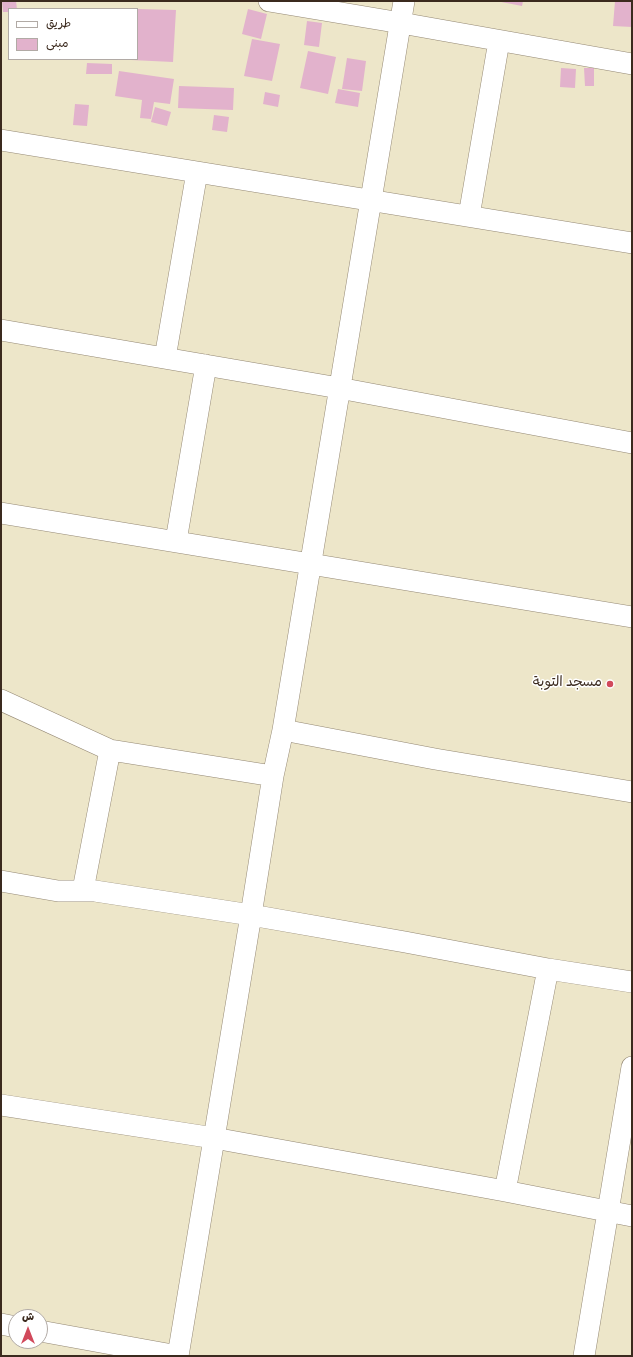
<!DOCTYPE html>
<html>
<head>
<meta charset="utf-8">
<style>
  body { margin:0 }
  #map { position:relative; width:633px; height:1357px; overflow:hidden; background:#ede6c9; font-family:"Gochi Hand","Playpen Sans Arabic",sans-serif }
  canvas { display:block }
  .frame { position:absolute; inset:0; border:2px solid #3b2a1e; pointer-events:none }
  .legend { position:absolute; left:8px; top:8px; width:130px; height:52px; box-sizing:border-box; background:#fff; border:1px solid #b1aaa5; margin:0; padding:5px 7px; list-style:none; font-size:12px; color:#3b2a1e }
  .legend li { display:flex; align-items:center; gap:8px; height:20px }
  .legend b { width:20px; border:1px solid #b1aaa5 }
  .north { position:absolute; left:8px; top:1309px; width:40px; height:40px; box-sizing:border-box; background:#fff; border:1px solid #b1aaa5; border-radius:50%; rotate:0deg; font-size:11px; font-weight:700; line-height:16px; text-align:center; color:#3b2a1e }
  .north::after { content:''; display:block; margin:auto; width:14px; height:18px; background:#d1495b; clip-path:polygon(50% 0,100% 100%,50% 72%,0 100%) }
</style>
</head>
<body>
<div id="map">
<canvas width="633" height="1357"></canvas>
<div class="frame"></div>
<ul class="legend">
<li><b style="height:5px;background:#fff"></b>طريق</li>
<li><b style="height:11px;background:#e2b2cc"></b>مبنى</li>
</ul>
<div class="north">ش</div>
</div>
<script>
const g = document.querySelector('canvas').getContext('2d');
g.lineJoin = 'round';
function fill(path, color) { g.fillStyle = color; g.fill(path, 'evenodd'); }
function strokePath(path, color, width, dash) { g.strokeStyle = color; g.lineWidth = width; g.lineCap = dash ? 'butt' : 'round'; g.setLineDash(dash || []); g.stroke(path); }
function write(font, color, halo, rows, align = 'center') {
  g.font = font + ' "Gochi Hand","Playpen Sans Arabic",sans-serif'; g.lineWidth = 3; g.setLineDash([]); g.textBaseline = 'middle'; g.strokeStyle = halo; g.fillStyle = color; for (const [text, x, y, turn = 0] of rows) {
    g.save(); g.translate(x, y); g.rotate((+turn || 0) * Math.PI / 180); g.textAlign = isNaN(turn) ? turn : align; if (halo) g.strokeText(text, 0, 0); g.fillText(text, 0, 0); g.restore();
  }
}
const building = new Path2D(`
  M 2,1 L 16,1 L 17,9 L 9,9 L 9,12 L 3,12 Z
  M 496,1 L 523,1 L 522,6 Z
  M 615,1 L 632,1 L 632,27 L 613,26 Z
  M 137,9 L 176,10 L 173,62 L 131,60 L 131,59 L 137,59 Z
  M 248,9 L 267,14 L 261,39 L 242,34 Z
  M 307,21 L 322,23 L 319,47 L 304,45 Z
  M 252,39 L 280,44 L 272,81 L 244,76 Z
  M 308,51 L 336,57 L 328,94 L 300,88 Z
  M 347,58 L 366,61 L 362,91 L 342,89 Z
  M 87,63 L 112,64 L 112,74 L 86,74 Z
  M 561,68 L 576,69 L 575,88 L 560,87 Z
  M 584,68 L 594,68 L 594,86 L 585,86 Z
  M 119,71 L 174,79 L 170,104 L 154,102 L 151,119 L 140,118 L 142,100 L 115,96 Z
  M 179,86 L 234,88 L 233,110 L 178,108 Z
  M 338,89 L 360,93 L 358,107 L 335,103 Z
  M 265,92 L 280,95 L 278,107 L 263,104 Z
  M 75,104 L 89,105 L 87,126 L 73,125 Z
  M 155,107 L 171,112 L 167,126 L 151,122 Z
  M 214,115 L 229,117 L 227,132 L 212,130 Z`);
const minor = new Path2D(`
  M 269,1 L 401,23 L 632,64
  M 1,140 L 632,243
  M 469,216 L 499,41
  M 1,330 L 339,388 L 632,443
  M 165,358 L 197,172
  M 1,513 L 632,617
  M 176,541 L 206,365
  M 1,700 L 110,750 L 273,776
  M 283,730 L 435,759 L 632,792
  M 1,881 L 58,891 L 95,891 L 251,915 L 405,942 L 548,969 L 632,982
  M 83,890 L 110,750
  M 1,1105 L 214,1138 L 505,1191 L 632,1216
  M 505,1191 L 548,969
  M 1,1324 L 16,1327
  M 40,1331 L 178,1356
  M 178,1356 L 251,915 L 273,776 L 283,730 L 404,1
  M 584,1356 L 632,1067`);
const markers = [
  [610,684,4,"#d1495b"]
];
const poiNames = [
  ["مسجد التوبة",602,684]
];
fill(building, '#e2b2cc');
strokePath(minor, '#948874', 22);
strokePath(minor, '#fff', 21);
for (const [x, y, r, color] of markers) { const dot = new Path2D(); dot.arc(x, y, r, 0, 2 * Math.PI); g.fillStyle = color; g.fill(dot); strokePath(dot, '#fff', 1.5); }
write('14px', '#3b2a1e', '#fff', poiNames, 'right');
</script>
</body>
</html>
